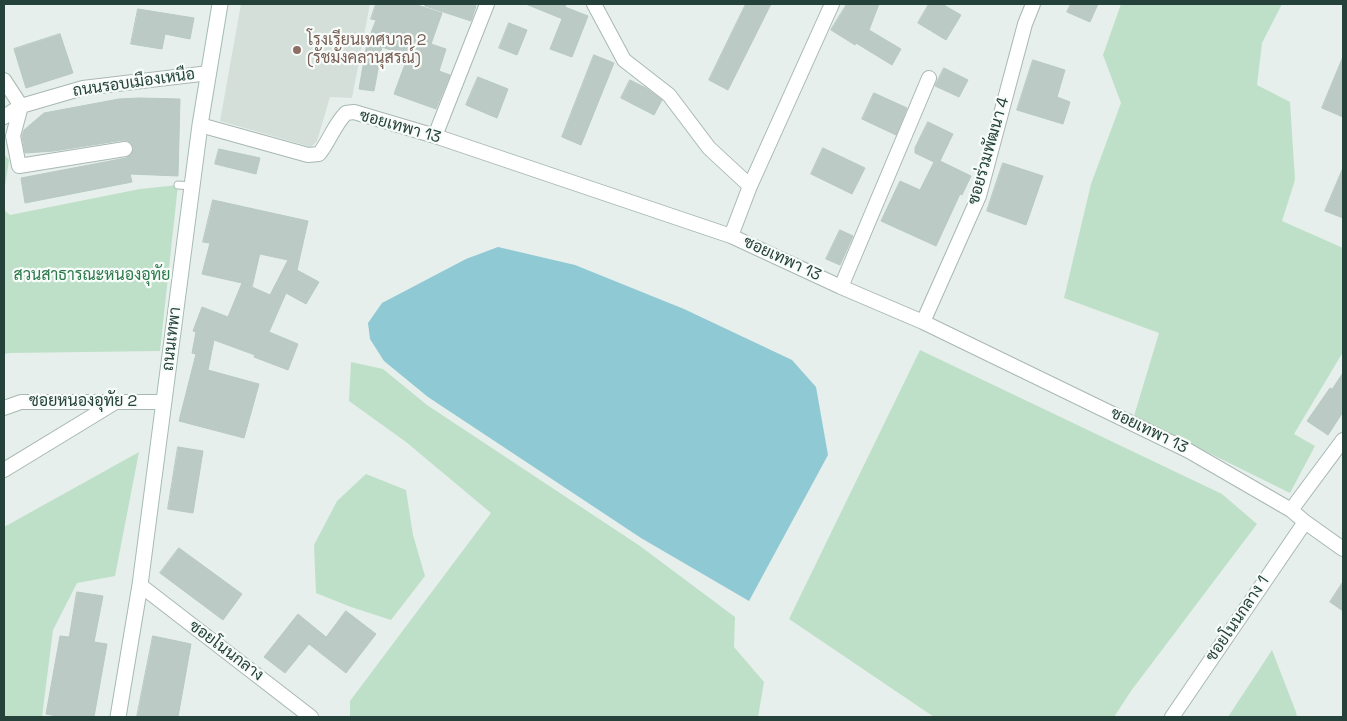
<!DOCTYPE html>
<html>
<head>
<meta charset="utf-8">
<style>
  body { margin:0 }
  #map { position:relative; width:1347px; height:721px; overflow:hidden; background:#e6efeb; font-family:"Space Grotesk",sans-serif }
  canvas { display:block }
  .frame { position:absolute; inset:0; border:5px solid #24423a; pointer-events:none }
</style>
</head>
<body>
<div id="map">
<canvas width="1347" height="721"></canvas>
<div class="frame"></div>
</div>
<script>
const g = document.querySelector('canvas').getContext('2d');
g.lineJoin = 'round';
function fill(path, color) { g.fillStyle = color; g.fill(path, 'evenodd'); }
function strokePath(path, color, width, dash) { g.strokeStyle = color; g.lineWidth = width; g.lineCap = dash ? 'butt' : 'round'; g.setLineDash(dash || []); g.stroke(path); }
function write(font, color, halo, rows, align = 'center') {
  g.font = font + ' "Space Grotesk",Sarabun,sans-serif'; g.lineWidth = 4.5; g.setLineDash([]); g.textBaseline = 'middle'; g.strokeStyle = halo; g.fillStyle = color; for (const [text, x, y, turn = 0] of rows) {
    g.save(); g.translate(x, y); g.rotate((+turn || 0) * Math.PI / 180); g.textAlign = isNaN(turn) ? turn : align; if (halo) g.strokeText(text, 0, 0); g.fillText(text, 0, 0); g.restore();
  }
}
const built = new Path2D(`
  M 241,4 L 370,4 L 352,98 L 330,97 L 317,141 L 311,147 L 220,121 Z`);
const green = new Path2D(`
  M 1121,4 L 1282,4 L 1262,43 L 1257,85 L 1290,102 L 1295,180 L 1282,221 L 1343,248 L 1343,352 L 1294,434 L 1315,446 L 1290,493 L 1134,416 L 1159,333 L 1064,298 L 1091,184 L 1121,103 L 1103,55 Z
  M 4,154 L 9,160 L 4,192 Z
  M 178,185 L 160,351 L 10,353 L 4,354 L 4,210 L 10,215 L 140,189 Z
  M 920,350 L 1222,494 L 1257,524 L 1131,691 L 1114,717 L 934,717 L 789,619 Z
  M 351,362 L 383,369 L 427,405 L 640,546 L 735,617 L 734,647 L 764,682 L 758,717 L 350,717 L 350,701 L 491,513 L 406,442 L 349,401 Z
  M 139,452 L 115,576 L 77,583 L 53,630 L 42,717 L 4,717 L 4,527 Z
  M 366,474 L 406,490 L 413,535 L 425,576 L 391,620 L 351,607 L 316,593 L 314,545 L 337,501 Z
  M 1272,650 L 1296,712 L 1297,717 L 1228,717 Z`);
const water = new Path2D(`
  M 498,247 L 575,265 L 684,309 L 792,360 L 816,387 L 828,455 L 749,601 L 641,538 L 428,397 L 384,361 L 370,339 L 368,323 L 382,303 L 466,259 Z`);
const building = new Path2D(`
  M 376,4 L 414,4 L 442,13 L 431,44 L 446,49 L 439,71 L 450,75 L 436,109 L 394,94 L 408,56 L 382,47 L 374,91 L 359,89 L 367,43 L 376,20 L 371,19 Z
  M 426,4 L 470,4 L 476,6 L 471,21 L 425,6 Z
  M 526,4 L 566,4 L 565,7 L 588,16 L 572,57 L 550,49 L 562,19 Z
  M 746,4 L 771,4 L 728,90 L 709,80 Z
  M 847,4 L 879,4 L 869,30 L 901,49 L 892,65 L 856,43 L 855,45 L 831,30 Z
  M 929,4 L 942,4 L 961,15 L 946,40 L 918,23 Z
  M 1071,4 L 1098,4 L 1090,22 L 1067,12 Z
  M 138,9 L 194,18 L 190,39 L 165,34 L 162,49 L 131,44 Z
  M 509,23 L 527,30 L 517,55 L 499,48 Z
  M 60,34 L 73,73 L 26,88 L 14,49 Z
  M 594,55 L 614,63 L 581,145 L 562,137 Z
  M 1343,57 L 1343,117 L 1322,108 Z
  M 1033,60 L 1065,70 L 1057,97 L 1070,102 L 1063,124 L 1017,110 Z
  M 944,68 L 968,80 L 959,97 L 935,86 Z
  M 478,77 L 508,89 L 497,118 L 466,105 Z
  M 630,80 L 646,88 L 662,100 L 654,115 L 621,98 Z
  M 874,93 L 907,108 L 896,135 L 862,119 Z
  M 140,98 L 180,99 L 178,176 L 130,174 L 132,182 L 25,203 L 21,178 L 126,158 L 131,155 L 134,148 L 131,143 L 128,141 L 124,140 L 54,151 L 25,153 L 22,136 L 24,130 L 44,113 L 119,99 Z
  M 928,122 L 953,134 L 940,161 L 971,176 L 962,195 L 960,194 L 936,246 L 881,221 L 900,181 L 920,190 L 934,162 L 915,153 L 915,148 Z
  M 823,148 L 865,168 L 852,194 L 811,174 Z
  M 219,149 L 260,158 L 256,174 L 215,164 Z
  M 1003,163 L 1043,176 L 1026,225 L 987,211 Z
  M 1343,168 L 1343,218 L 1325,211 Z
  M 213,200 L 308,221 L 297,270 L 319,282 L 306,304 L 286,293 L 269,332 L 298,344 L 288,370 L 254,357 L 255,355 L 214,340 L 208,370 L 259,384 L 244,438 L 179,421 L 196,354 L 192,353 L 196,332 L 193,331 L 202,307 L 228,317 L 242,283 L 202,274 L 210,243 L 203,242 ZM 260,254 L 288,260 L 270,295 L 243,283 L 252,286 Z
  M 840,230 L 853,236 L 840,265 L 826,259 Z
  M 1343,373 L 1343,412 L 1328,435 L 1307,421 L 1330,388 L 1332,389 Z
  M 178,447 L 203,451 L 193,513 L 168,509 Z
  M 179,548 L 242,594 L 223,620 L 160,573 Z
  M 1343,582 L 1343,611 L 1330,602 Z
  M 77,592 L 103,596 L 94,642 L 107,644 L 94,717 L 62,717 L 46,714 L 60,636 L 69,637 Z
  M 346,611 L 376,634 L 346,673 L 309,644 L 285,673 L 264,657 L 298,614 L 326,637 Z
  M 153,636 L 191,644 L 178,717 L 137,717 Z`);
const lane = new Path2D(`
  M 178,185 L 192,186`);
const street = new Path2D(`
  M 594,4 L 624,60 L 669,95 L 709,148 L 750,186
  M 4,80 L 21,106 L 13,136 L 19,166 L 125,149
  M 4,117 L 21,106 L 83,88 L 209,73
  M 200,125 L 308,155 L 319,154 C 329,142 334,125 346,113 L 354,112 L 435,136 L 731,236 L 841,287 L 923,322 L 1189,451 L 1291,510 L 1305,522 L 1343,549
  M 435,136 L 487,4
  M 731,236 L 750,186 L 832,4
  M 841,287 L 929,78
  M 923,322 L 979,196 L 1025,24 L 1033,4
  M 4,408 L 21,402 L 164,402
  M 4,470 L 114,403
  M 1291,510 L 1343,440
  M 140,585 L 311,717
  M 1172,717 L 1305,522`);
const secondary = new Path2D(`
  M 118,717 L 140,585 L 200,125 L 220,4`);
const markers = [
  [297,50,5,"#8d6e63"]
];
const educationNames = [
  ["โรงเรียนเทศบาล 2",307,41],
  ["(รัชมังคลานุสรณ์)",307,59]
];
const streetNames = [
  ["ถนนรอบเมืองเหนือ",134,83,-8],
  ["ซอยเทพา 13",400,127,16],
  ["ซอยร่วมพัฒนา 4",989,151,-74],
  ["ซอยเทพา 13",782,259,25],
  ["ถนนเทพา",172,339,-83],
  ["ซอยหนองอุทัย 2",83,402],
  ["ซอยเทพา 13",1149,431,26],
  ["ซอยโนนกลาง 1",1238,619,-56],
  ["ซอยโนนกลาง",226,651,37]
];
const parkNames = [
  ["สวนสาธารณะหนองอุทัย",92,276]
];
fill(built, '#d4dfda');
fill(green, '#bfe0c8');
fill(water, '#8ec9d4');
fill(building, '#bbcac4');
strokePath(building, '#b8c9c2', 1);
strokePath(lane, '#a8b8b2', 9);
strokePath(street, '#a8b8b2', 16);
strokePath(secondary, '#a4bbb3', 17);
strokePath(lane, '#fff', 7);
strokePath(street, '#fff', 14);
strokePath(secondary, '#fff', 15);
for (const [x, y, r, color] of markers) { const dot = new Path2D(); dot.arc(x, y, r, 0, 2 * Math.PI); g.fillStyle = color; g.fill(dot); strokePath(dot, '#f7fbf9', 2); }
write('16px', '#785e54', '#f7fbf9', educationNames, 'left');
write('16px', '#24423a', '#f7fbf9', streetNames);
write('16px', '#2d7a4b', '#f7fbf9', parkNames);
</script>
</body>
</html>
